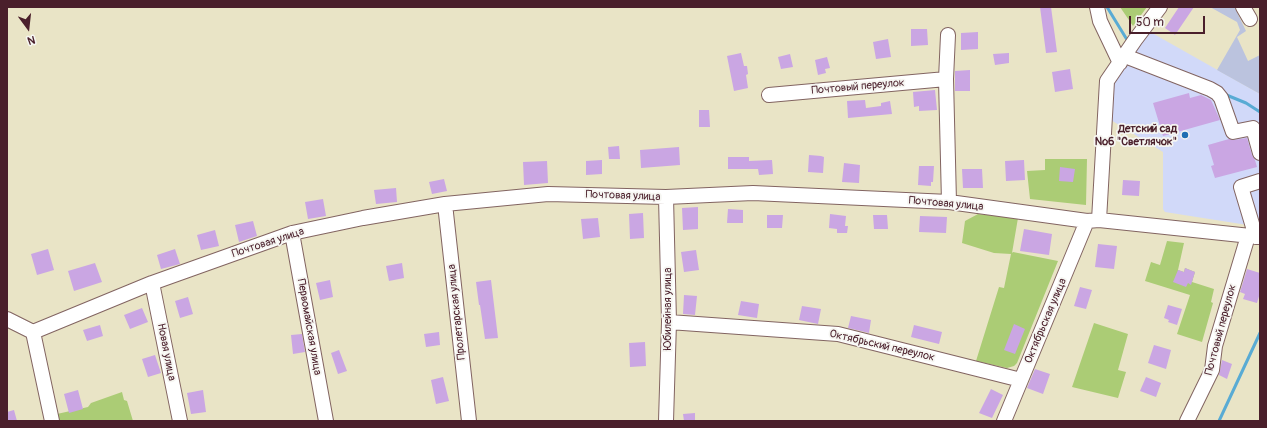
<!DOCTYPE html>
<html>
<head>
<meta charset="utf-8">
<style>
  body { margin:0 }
  #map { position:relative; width:1267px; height:428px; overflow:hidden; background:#e9e4c6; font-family:Pangolin,sans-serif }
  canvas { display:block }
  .frame { position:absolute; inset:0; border:8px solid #4a1f2b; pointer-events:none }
  .north { position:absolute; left:8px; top:8px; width:40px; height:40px; -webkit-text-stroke:3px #f6f6f2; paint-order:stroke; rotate:165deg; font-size:11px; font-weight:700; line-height:16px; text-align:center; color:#4a1f2b }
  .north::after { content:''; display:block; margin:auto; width:14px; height:18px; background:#4a1f2b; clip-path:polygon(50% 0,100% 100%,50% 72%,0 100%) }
  .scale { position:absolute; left:1129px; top:16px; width:76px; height:18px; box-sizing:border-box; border:2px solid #4a1f2b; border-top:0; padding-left:5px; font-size:12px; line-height:14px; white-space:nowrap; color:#4a1f2b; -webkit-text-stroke:3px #f6f6f2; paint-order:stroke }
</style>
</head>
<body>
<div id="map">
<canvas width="1267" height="428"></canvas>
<div class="frame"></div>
<div class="north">N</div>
<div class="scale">50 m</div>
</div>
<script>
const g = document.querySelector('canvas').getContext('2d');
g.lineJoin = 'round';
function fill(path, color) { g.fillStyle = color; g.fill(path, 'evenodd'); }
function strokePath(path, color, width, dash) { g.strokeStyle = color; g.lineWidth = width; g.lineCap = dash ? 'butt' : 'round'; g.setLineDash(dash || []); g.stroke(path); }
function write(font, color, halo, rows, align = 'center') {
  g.font = font + ' Pangolin,sans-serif'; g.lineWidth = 3.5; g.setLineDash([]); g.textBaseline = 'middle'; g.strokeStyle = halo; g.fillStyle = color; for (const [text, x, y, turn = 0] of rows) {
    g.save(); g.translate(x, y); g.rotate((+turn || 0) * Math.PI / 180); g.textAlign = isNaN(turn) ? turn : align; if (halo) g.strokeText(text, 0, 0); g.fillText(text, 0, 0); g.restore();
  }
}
const built = new Path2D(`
  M 1145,29 L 1260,94 L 1260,227 L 1165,212 L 1163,209 L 1163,152 L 1106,117 L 1108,90 Z`);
const industrial = new Path2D(`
  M 1210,7 L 1231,7 L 1235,8 L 1246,31 L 1237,37 L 1248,61 L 1260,55 L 1260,94 L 1217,70 L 1240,30 L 1237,22 Z`);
const green = new Path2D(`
  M 1120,7 L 1147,7 L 1133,26 Z
  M 1045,159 L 1087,159 L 1086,205 L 1030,199 L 1027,171 L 1045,170 Z
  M 978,214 L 1018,218 L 1012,253 L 1013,252 L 1058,261 L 1017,363 L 1014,366 L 1007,368 L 976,361 L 999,287 L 1004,288 L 1011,254 L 994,253 L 962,243 L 965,221 Z
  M 1167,241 L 1184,243 L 1178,270 L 1184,272 L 1185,268 L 1195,272 L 1192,282 L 1214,289 L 1211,302 L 1213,303 L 1202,342 L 1177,334 L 1190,295 L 1145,281 L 1151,262 L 1160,265 Z
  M 1094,323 L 1128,334 L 1118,370 L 1126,372 L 1118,398 L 1072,387 Z
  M 122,392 L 124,400 L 127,401 L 133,421 L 58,421 L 57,414 L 88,407 L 91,403 Z`);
const stream = new Path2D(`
  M 1107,7 L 1129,43
  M 1224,94 L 1246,103 L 1260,112
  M 1219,421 L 1260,333`);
const building = new Path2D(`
  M 1040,7 L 1051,7 L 1057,52 L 1046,53 Z
  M 1179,7 L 1194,7 L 1175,35 L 1165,28 Z
  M 911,29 L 927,29 L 928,45 L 911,46 Z
  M 978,32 L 978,49 L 961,50 L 961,33 Z
  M 888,39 L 891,57 L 876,59 L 873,42 Z
  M 741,53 L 744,66 L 747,66 L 748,74 L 746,75 L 748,88 L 734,91 L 727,56 Z
  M 1009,53 L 1009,63 L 995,65 L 993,54 Z
  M 790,54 L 793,67 L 781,69 L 778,57 Z
  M 827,57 L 830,68 L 825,69 L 826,73 L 818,75 L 815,60 Z
  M 1070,69 L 1073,89 L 1055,92 L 1052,72 Z
  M 970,70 L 970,91 L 955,91 L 955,71 Z
  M 935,90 L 937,110 L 919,111 L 919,106 L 914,107 L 913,92 Z
  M 1189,93 L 1190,98 L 1201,95 L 1211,100 L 1220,120 L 1163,136 L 1153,103 Z
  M 865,100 L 866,108 L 881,106 L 881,103 L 890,101 L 892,114 L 848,118 L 847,101 Z
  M 699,110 L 709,110 L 710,127 L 699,127 Z
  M 1247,138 L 1252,155 L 1255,160 L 1257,167 L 1215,178 L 1211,166 L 1214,165 L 1208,145 L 1229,139 L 1234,140 Z
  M 619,146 L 620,159 L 609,159 L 608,147 Z
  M 679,147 L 680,165 L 641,168 L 640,150 Z
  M 809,155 L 821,156 L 824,157 L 823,173 L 808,172 Z
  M 728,157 L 749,157 L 749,161 L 772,160 L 773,174 L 759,175 L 758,169 L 728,169 Z
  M 602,160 L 602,174 L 586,175 L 586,161 Z
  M 1024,160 L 1025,180 L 1006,181 L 1005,161 Z
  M 547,161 L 548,183 L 524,185 L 523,162 Z
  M 844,163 L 860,165 L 859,183 L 842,182 Z
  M 919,166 L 934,166 L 933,182 L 931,182 L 931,186 L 918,185 Z
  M 1060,167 L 1075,169 L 1073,182 L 1059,181 Z
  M 962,169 L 982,169 L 983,188 L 963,188 Z
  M 444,179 L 447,191 L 432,194 L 429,182 Z
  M 1123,180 L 1140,181 L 1139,196 L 1122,195 Z
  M 396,188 L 397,202 L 376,204 L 374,190 Z
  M 323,199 L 326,216 L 308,219 L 305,202 Z
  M 698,207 L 698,229 L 683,230 L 682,208 Z
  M 728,209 L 743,210 L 743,223 L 727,223 Z
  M 643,213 L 644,238 L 630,239 L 629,214 Z
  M 830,214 L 846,216 L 845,226 L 848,226 L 847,233 L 837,233 L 837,229 L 829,228 Z
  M 767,215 L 783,215 L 782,228 L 767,228 Z
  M 873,215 L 887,215 L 888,229 L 874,229 Z
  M 920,216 L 947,217 L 946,233 L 919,232 Z
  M 598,218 L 600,237 L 583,239 L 581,219 Z
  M 253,221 L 257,236 L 239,242 L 235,225 Z
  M 1024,229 L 1052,234 L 1049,255 L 1020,251 Z
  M 215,230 L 219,246 L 201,250 L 197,235 Z
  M 1098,244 L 1117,246 L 1114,269 L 1095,267 Z
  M 48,249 L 54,270 L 37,275 L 31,254 Z
  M 175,249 L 180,264 L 161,269 L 157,255 Z
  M 696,250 L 699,270 L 684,272 L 681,252 Z
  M 95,263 L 102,282 L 74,291 L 68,271 Z
  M 402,263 L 404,278 L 389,281 L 386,266 Z
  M 1185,268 L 1195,272 L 1191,285 L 1188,283 L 1186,287 L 1173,282 L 1178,270 L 1184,272 Z
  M 1247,269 L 1260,273 L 1260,293 L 1257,303 L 1243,299 L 1245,294 L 1240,292 Z
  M 330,280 L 333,297 L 320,300 L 316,283 Z
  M 491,280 L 498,338 L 485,339 L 480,305 L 479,305 L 476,282 Z
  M 1080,287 L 1092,290 L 1086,309 L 1074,306 Z
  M 684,295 L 697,296 L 695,315 L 683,314 Z
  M 188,297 L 193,314 L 180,318 L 175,301 Z
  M 741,301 L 759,304 L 757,318 L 738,315 Z
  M 1168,305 L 1182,309 L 1177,325 L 1168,322 L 1169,320 L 1164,318 Z
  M 802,306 L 821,309 L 818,324 L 799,320 Z
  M 142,308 L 148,322 L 130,329 L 124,315 Z
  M 851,316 L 871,320 L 869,333 L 848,328 Z
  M 1014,324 L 1025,329 L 1015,354 L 1004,350 Z
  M 100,325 L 103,336 L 87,341 L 83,330 Z
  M 914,325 L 942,332 L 939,344 L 911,337 Z
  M 439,332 L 440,345 L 426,347 L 424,334 Z
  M 302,334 L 305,352 L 293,354 L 291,335 Z
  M 645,342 L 646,366 L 630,367 L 629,343 Z
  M 1154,345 L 1171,350 L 1166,369 L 1148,363 Z
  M 339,350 L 347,371 L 338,374 L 331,353 Z
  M 155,355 L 161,373 L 148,377 L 142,359 Z
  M 1222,360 L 1232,364 L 1227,379 L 1219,375 Z
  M 1035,369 L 1050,374 L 1043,394 L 1027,388 Z
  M 443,377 L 449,401 L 436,404 L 431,380 Z
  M 1146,377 L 1161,383 L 1156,397 L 1140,391 Z
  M 991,389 L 1003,395 L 992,418 L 979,413 Z
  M 78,390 L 83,409 L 69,413 L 64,394 Z
  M 203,390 L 206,412 L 191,414 L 187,393 Z
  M 14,410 L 17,421 L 7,421 L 7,412 Z
  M 695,413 L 695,421 L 684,421 L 683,414 Z`);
const minor = new Path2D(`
  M 1097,7 L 1100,21 L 1120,63
  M 1243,7 L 1250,19
  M 948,35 L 946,79 L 949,202
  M 1125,56 L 1210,89 L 1217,93 L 1221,98 L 1233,132 L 1253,128 L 1260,153
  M 769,95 L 946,79
  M 666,197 L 669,322 L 666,421
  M 445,204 L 469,421
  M 1099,220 L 1107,81 L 1135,40 L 1160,7
  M 292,233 L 326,421
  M 1256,237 L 1241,187 L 1260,181
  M 152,283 L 180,421
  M 7,319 L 33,332 L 152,283 L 292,233 L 363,218 L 445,204 L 548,194 L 666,197 L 753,193 L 949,202 L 1087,221 L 1099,220 L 1260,237
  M 669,322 L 838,334 L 1021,380
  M 33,332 L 52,421
  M 1004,421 L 1087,221
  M 1187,421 L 1212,370 L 1215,346 L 1248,236`);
const markers = [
  [1185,135,4,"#1f6fb2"]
];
const streetNames = [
  ["Почтовый переулок",858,87,-5],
  ["Почтовая улица",623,196,2],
  ["Почтовая улица",946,204,5],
  ["Почтовая улица",268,243,-18],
  ["Юбилейная улица",668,309,-90],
  ["Пролетарская улица",457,312,-96],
  ["Октябрьская улица",1046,321,-67],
  ["Первомайская улица",309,327,80],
  ["Почтовый переулок",1221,330,-75],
  ["Октябрьский переулок",882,346,13],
  ["Новая улица",166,352,79]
];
const poiNames = [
  ["Детский сад",1177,129],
  ["№6 \"Светлячок\"",1177,142]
];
fill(built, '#d1d9f9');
fill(industrial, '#bbc3de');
fill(green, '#abcc75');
strokePath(stream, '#59abd4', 3);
fill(building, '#caa6e3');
strokePath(minor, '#826461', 16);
strokePath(minor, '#fff', 14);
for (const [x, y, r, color] of markers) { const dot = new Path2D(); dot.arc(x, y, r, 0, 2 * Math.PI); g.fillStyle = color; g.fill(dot); strokePath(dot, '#f6f6f2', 1.5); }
write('11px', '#4a1f2b', '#f6f6f2', streetNames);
write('bold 11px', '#4a1f2b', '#f6f6f2', poiNames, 'right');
</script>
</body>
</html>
